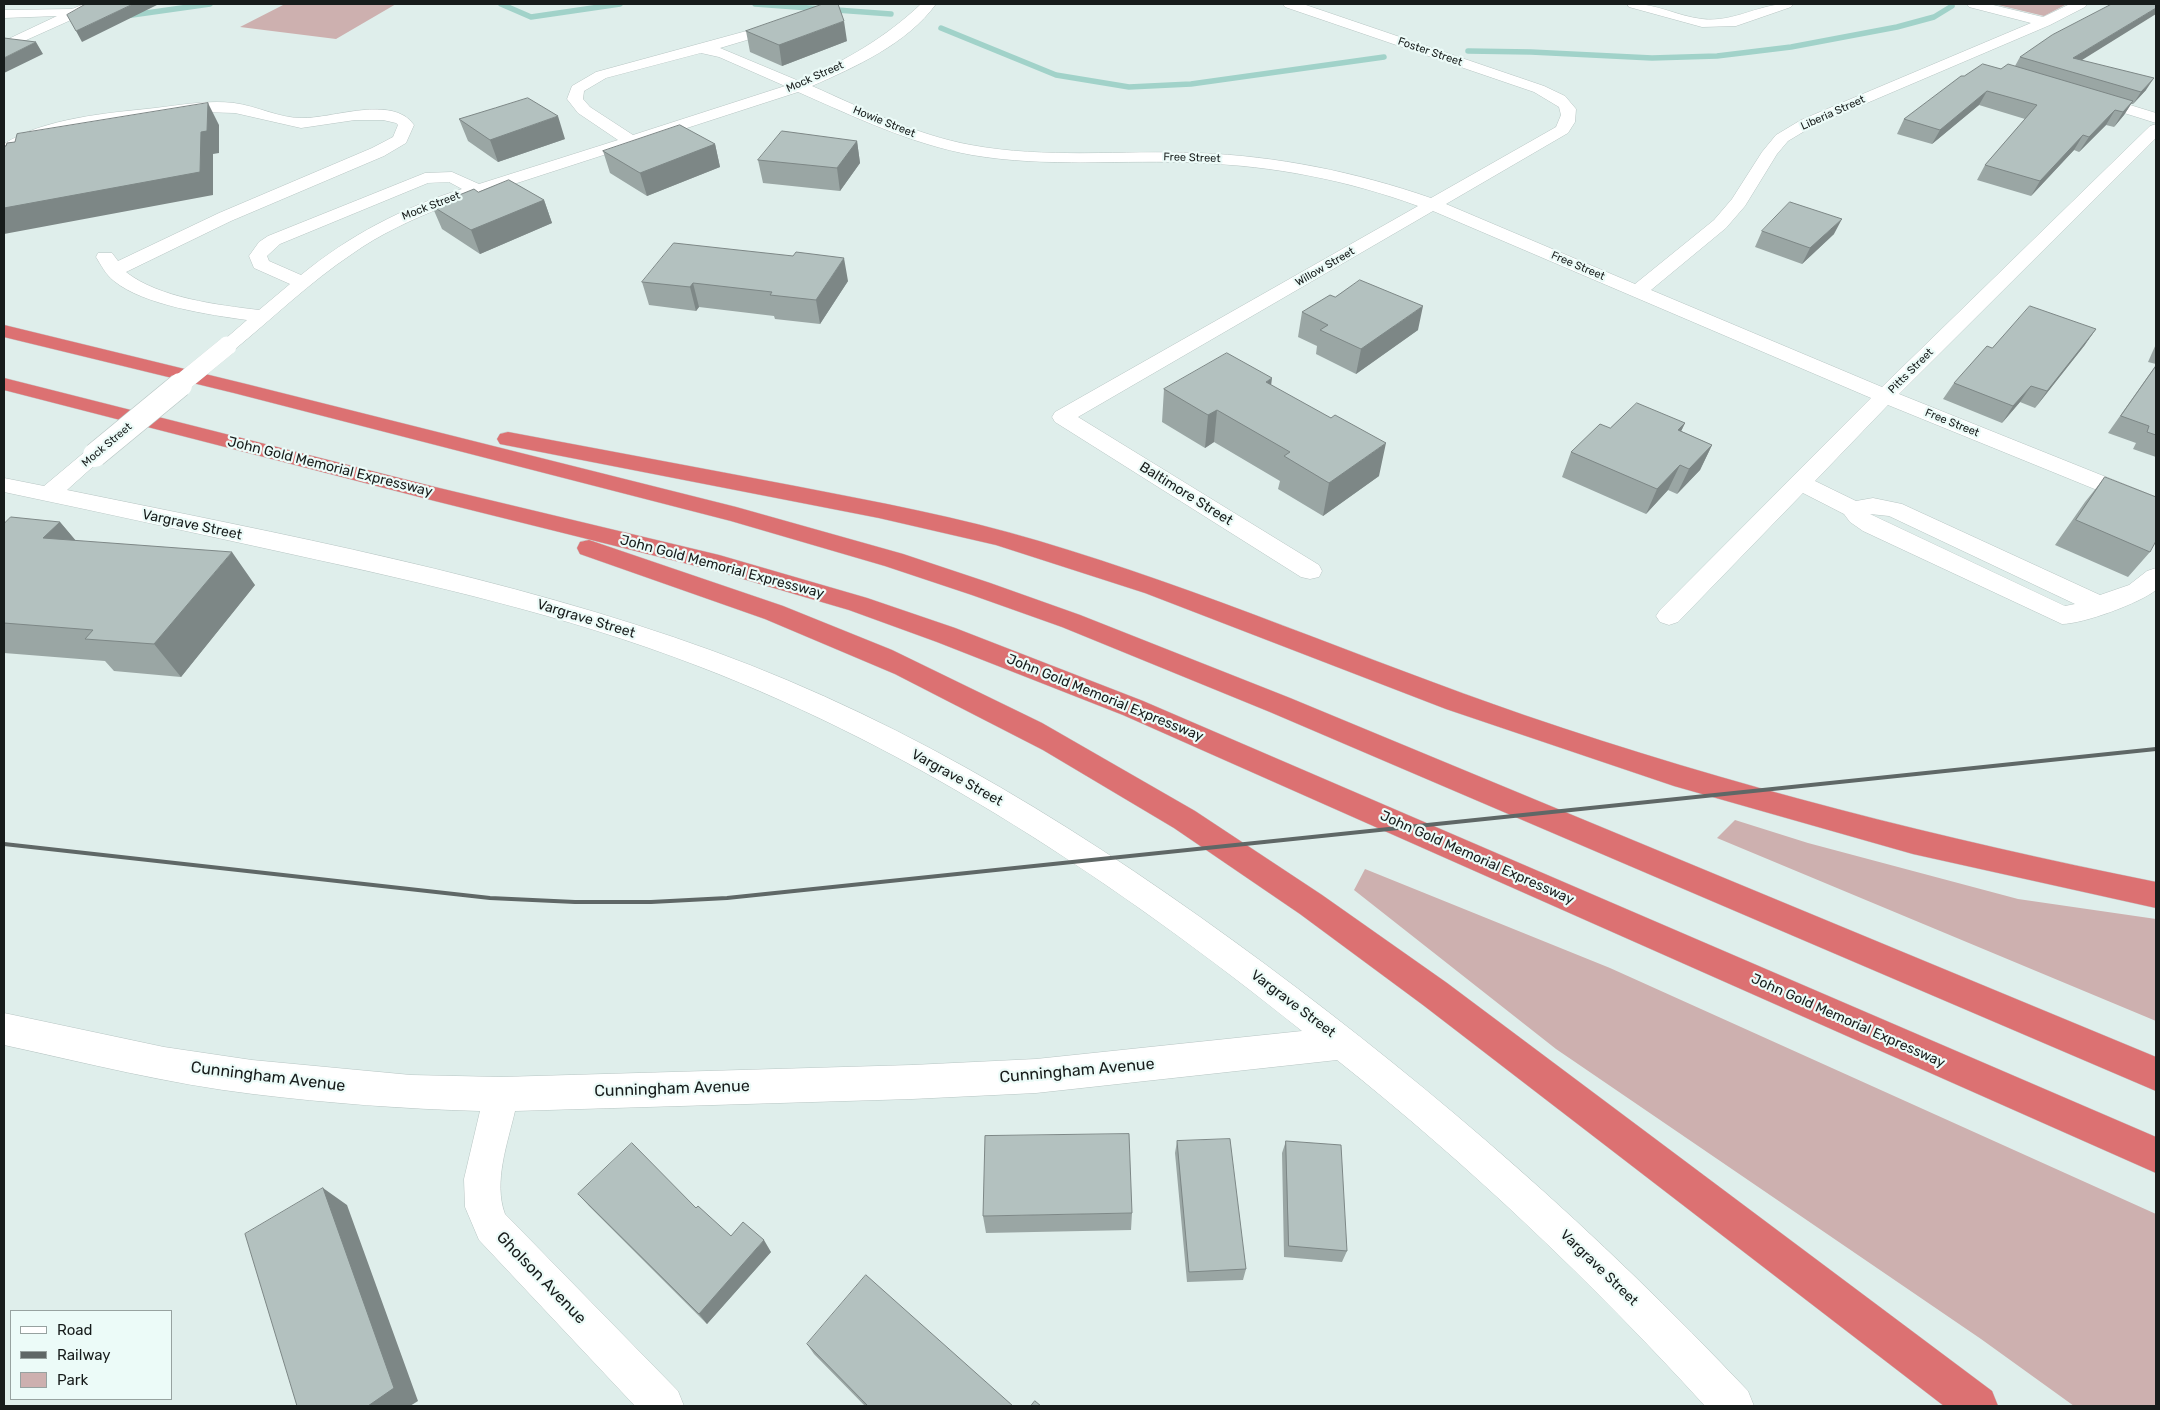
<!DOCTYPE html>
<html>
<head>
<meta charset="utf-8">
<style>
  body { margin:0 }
  #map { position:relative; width:2160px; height:1410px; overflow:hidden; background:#dfeeeb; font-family:Rubik,sans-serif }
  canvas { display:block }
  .frame { position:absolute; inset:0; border:5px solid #171c1b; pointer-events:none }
  .legend { position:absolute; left:10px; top:1310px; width:162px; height:90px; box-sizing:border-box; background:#ecfbf8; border:1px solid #97a2a0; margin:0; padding:6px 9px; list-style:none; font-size:15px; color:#171c1b }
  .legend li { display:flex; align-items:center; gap:10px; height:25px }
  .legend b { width:25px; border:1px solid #97a2a0 }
</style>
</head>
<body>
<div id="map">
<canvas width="2160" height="1410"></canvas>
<div class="frame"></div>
<ul class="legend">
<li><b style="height:6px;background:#fff"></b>Road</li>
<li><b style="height:6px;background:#5f6766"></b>Railway</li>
<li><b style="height:14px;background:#cdb0af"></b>Park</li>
</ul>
</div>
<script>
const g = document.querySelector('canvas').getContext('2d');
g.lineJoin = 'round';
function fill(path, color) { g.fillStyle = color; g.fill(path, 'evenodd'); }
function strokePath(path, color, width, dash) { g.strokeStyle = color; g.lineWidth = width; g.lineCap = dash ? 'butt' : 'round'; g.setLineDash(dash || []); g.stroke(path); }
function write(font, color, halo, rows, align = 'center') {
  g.font = font + ' Rubik,sans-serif'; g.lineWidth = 4.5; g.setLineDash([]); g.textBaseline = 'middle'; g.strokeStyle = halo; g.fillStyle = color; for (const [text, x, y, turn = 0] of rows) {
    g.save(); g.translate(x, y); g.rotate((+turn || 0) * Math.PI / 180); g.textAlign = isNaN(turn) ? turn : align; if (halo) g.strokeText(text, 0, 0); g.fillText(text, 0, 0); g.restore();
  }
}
const green = new Path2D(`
  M 285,4 L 396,4 L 336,39 L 240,27 Z
  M 1994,4 L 2067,4 L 2044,16 Z
  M 1735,820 L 1808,843 L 2018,899 L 2156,919 L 2156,1021 L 1717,838 Z
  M 1365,869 L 1610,968 L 2156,1214 L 2156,1406 L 2074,1406 L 1981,1339 L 1556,1049 L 1354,890 Z`);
const stream = new Path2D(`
  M 501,4 L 531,17 L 620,4
  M 755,4 L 891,14
  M 125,16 L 210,4
  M 941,28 L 1056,75 L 1129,87 L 1191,84 L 1384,57
  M 1468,51 L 1531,52 L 1652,58 L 1717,56 L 1791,47 L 1897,27 L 1934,17 L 1952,6`);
const minor = new Path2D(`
  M 84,4 L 102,4 L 100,7 L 4,50 L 4,41 L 57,16 L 4,18 L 4,10 L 72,9 Z
  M 921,4 L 936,4 C 907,44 855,67 812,86 C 864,109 916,135 971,145 C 1046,159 1122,150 1198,153 C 1277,156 1356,172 1431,198 L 1556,127 L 1561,115 L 1559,107 L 1534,92 L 1285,7 L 1283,4 L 1303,4 L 1544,86 L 1565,96 L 1576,109 L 1575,122 L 1568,133 L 1446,204 L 1635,284 L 1714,220 L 1732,199 L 1762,152 L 1776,135 L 1801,120 L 2031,23 L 1969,7 L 1967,4 L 1989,4 L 2043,17 L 2070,4 L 2087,4 L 2085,7 L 2050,25 L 1813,126 L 1788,141 L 1777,154 L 1745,206 L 1726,228 L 1651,290 L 1882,387 L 2150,126 L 2156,124 L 2156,138 L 1899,394 L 2156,497 L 2156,514 L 1888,405 L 1815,481 L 1856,501 L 1873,498 L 1902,504 L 2100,595 L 2129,585 L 2147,571 L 2156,568 L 2156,590 C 2140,603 2083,624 2062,624 L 1863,531 L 1850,522 L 1844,514 L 1803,493 L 1678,622 L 1669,625 L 1660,622 L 1656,616 L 1660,610 L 1871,398 L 1433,211 L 1078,417 L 1319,565 L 1322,571 L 1319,577 L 1310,579 L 1301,577 L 1055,422 L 1052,417 L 1055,412 L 1418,206 C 1347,180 1274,166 1199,163 C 1124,159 1048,168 972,155 C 911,144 855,117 798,92 L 443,207 C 411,220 380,234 352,254 C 310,282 273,318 234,350 L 227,352 L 220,350 L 217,346 L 247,320 C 210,315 143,305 114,281 C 106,275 101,265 96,257 L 98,253 L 112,253 L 118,261 L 219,213 L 372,148 L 393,137 L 398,125 L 396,123 L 383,120 L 355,120 L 301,128 L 235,113 L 203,112 L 88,125 L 27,143 L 4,156 L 4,144 C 44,118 108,113 155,108 C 181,105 208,100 234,103 C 257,106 279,118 301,118 C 332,119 393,94 414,125 L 406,143 L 384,156 L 231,221 L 126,272 C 159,298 218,305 259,310 L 290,284 L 254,268 L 249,256 L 259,242 L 268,236 L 425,173 L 452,172 L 479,184 L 618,140 L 578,113 L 567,99 L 572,86 L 596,72 L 772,24 L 777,25 L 779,28 L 777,31 L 720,48 L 799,81 C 845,61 885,38 921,4 ZM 701,53 L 719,57 L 785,86 L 633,135 L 590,107 L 583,99 L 584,91 L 606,78 ZM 449,182 L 462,189 C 402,208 350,235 301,275 L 269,261 L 267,256 L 280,244 L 428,183 ZM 1870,514 L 1889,516 L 2075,604 L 2065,606 Z
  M 1627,4 C 1654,2 1676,16 1702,19 C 1735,23 1761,2 1793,4 L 1791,7 L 1736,26 L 1702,27 L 1629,7 Z
  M 2091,93 L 2156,113 L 2156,123 L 2086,101 L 2083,98 L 2086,95 Z
  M 95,448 L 103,450 L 106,455 L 67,490 C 282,534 507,576 713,651 C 916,725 1092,836 1265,964 C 1440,1094 1598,1232 1748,1391 L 1754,1406 L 1705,1406 C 1592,1282 1469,1165 1337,1060 L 1036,1093 L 912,1099 L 515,1111 C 508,1142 493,1182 505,1214 L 678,1391 L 684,1406 L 635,1406 L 479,1240 L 465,1207 L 464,1179 L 480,1111 C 404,1109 328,1103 253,1094 C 169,1084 86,1063 4,1045 L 4,1013 L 164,1047 L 252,1060 L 411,1075 L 501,1077 L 912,1065 L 1036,1059 L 1302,1031 C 1117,883 920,751 698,666 C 566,615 428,584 291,554 C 195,533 100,512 4,492 L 4,478 L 44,486 L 87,450 Z`);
const highway = new Path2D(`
  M 4,325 L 246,384 L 736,507 L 903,554 L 990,583 L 1080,615 L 1290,698 L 2156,1057 L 2156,1091 L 1270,712 L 1062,627 L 972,595 L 885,566 L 731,521 L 234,393 L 4,337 Z
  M 4,378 L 435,487 L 719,555 L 867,598 L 955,628 L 1143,701 L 2156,1137 L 2156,1173 L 1123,715 L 937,642 L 849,610 L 716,571 L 435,501 L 4,390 Z
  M 508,432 C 604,450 700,468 795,486 C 877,502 959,517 1039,541 C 1204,590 1362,659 1524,715 C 1731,786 1942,839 2156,882 L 2156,908 L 1913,854 L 1674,786 L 1446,709 L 1145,593 L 996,545 L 879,518 L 500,444 L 497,439 L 500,434 Z
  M 589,540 L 783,606 L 892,650 L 1042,723 L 1195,811 L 1322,895 L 1447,983 L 1992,1391 L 1998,1406 L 1944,1406 L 1423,1005 L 1300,914 L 1174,828 L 1043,750 L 895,674 L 765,619 L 580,554 L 577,548 L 580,542 Z`);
const rail = new Path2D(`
  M 4,844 L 490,898 L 575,902 L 651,902 L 727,898 L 2156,749`);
const minorBridgeFar1 = new Path2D(`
  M 178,386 L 227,346`);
const minorBridge = new Path2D(`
  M 95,455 L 180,385`);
const wall = new Path2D(`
  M 62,4 L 80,4 L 76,5 Z
  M 746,31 L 847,41 L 782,66 L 750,52 Z
  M 2020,57 L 2082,60 L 2146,90 L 2133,104 L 2131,104 L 2124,115 L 2114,127 L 2106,125 L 2079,152 L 2074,150 L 2031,196 L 1977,180 L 1985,165 L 2025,119 L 1979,105 L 1932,144 L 1897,134 L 1904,119 L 1964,76 L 2015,66 Z
  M 459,119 L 565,139 L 498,162 L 468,141 Z
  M 857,141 L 860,163 L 840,191 L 763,183 L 758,160 Z
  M 715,144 L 720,167 L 647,196 L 610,173 L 603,151 Z
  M 478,192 L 544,200 L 552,223 L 480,254 L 442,229 L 432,206 Z
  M 1762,231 L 1834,234 L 1802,264 L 1755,247 Z
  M 848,281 L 820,324 L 775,319 L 774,316 L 699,307 L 696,311 L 649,305 L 642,282 Z
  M 1302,312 L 1418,330 L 1356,374 L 1316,354 L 1317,346 L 1298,337 Z
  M 2096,329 L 2084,346 L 2035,408 L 2020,402 L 2002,423 L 1943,399 L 1954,383 L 1992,348 Z
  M 2156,344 L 2156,364 L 2148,362 Z
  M 2156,365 L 2156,457 L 2133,449 L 2136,443 L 2108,433 Z
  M 1272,385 L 1379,476 L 1323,516 L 1278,489 L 1280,481 L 1214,442 L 1205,448 L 1162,422 L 1164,389 Z
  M 1685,423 L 1681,431 L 1712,445 L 1700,470 L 1677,494 L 1668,490 L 1646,514 L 1562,477 L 1571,452 L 1610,428 Z
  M 2105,477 L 2150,552 L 2128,577 L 2055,545 L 2085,502 Z
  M 60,522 L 76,541 L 255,585 L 181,677 L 114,671 L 105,661 L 4,653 L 4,524 Z
  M 1177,1141 L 1246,1269 L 1243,1280 L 1187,1282 L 1175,1153 Z
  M 1286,1141 L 1347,1251 L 1342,1262 L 1284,1257 L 1282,1153 Z
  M 578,1194 L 696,1208 L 731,1236 L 771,1252 L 707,1324 L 589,1206 Z
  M 1132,1213 L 1131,1230 L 986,1233 L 983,1216 Z
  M 807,1344 L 1013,1406 L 865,1406 L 814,1354 Z`);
const shadedWall = new Path2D(`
  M 133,4 L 159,4 L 82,42 L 76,31 Z
  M 2156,8 L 2156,14 L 2066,70 L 2073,58 Z
  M 844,21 L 847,41 L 782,66 L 779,45 Z
  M 36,42 L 43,54 L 4,73 L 4,58 Z
  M 2154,78 L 2146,90 L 2133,104 L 2141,92 Z
  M 1987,91 L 1979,105 L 1932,144 L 1940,130 Z
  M 2133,101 L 2124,115 L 2114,127 L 2123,112 Z
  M 208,103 L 219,125 L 219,153 L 213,154 L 213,195 L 4,234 L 4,208 Z
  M 2115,110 L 2106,125 L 2079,152 L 2089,137 Z
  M 558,116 L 565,139 L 498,162 L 490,140 Z
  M 2083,135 L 2074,150 L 2031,196 L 2040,181 Z
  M 857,141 L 860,163 L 840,191 L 837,168 Z
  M 715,144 L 720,167 L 647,196 L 640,173 Z
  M 544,200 L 552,223 L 480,254 L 471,230 Z
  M 1842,219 L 1834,234 L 1802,264 L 1810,248 Z
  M 844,258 L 848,281 L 820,324 L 816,300 Z
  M 693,283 L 699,307 L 696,311 L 690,287 Z
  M 1423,306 L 1418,330 L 1356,374 L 1361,349 Z
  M 2096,329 L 2084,346 L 2035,408 L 2047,391 Z
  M 1272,378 L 1268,410 L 1266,382 Z
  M 2031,386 L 2020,402 L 2002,423 L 2013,406 Z
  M 1217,410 L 1214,442 L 1205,448 L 1208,415 Z
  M 1685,423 L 1673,448 L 1678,430 Z
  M 1386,443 L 1379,476 L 1323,516 L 1329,483 Z
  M 1712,445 L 1700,470 L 1677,494 L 1689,469 Z
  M 1680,465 L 1668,490 L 1646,514 L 1657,489 Z
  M 60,522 L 87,554 L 43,538 Z
  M 232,552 L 255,585 L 181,677 L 154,644 Z
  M 323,1188 L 347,1205 L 418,1401 L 410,1406 L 368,1406 Z
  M 764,1240 L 771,1252 L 707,1324 L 699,1314 Z`);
const building = new Path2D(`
  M 86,4 L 133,4 L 76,31 L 67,15 Z
  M 823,4 L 838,4 L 844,21 L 779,45 L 746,31 Z
  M 2112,4 L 2156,4 L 2156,8 L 2073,58 L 2154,78 L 2141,92 L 2020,57 L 2052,35 Z
  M 4,38 L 36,42 L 4,58 Z
  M 1983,64 L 2001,69 L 2008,64 L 2133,101 L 2123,112 L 2115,110 L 2089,137 L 2083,135 L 2040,181 L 1985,165 L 2037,105 L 1987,91 L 1940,130 L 1904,119 L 1961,76 L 1964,76 Z
  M 528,98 L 558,116 L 490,140 L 459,119 L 495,108 Z
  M 208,103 L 207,131 L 201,132 L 200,172 L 4,208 L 4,146 L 6,146 L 7,143 L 15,142 L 17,134 Z
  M 680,125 L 715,144 L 640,173 L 603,151 Z
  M 782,131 L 857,141 L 837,168 L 758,160 Z
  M 509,180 L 544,200 L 471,230 L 432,206 L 474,189 L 478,192 Z
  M 1790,202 L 1842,219 L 1810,248 L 1762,231 Z
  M 674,243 L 793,256 L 796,252 L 844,258 L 816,300 L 770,295 L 772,292 L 693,283 L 690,287 L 642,282 Z
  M 1360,280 L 1423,306 L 1361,349 L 1320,330 L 1328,325 L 1302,312 L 1330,295 L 1335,297 Z
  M 2030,306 L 2096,329 L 2047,391 L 2031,386 L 2013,406 L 1954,383 L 1987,346 L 1992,348 Z
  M 1227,353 L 1272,378 L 1266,382 L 1331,418 L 1335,415 L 1386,443 L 1329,483 L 1284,456 L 1290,452 L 1217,410 L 1208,415 L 1164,389 Z
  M 2156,366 L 2156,435 L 2147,432 L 2149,426 L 2121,416 Z
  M 1637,403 L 1685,423 L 1678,430 L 1712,445 L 1689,469 L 1680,465 L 1657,489 L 1571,452 L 1600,424 L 1610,428 Z
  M 2105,477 L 2156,497 L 2156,541 L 2150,552 L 2076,520 Z
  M 11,517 L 60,522 L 43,538 L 232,552 L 154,644 L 85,639 L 93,630 L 4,623 L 4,524 Z
  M 1129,1134 L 1132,1213 L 983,1216 L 985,1136 Z
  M 1230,1139 L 1246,1269 L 1189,1272 L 1177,1141 Z
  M 1286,1141 L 1341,1145 L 1347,1251 L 1289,1246 Z
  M 632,1143 L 696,1208 L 698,1206 L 731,1236 L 743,1222 L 764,1240 L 699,1314 L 578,1194 Z
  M 323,1188 L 394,1388 L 368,1406 L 297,1406 L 245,1234 Z
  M 866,1275 L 1013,1406 L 868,1406 L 807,1344 Z
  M 1035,1401 L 1041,1406 L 1031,1406 Z`);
const farStreetnames = [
  ["Foster Street",1430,52,19],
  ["Mock Street",815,77,-24],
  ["Liberia Street",1833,113,-24],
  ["Howie Street",884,122,22],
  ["Free Street",1192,158,2],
  ["Mock Street",431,206,-21],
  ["Free Street",1578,266,23],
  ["Willow Street",1325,267,-30],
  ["Pitts Street",1911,371,-45],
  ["Free Street",1952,423,22],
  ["Mock Street",107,445,-40]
];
const streetNames = [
  ["John Gold Memorial Expressway",330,467,14],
  ["Baltimore Street",1186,494,32],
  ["Vargrave Street",192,525,12],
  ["John Gold Memorial Expressway",722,567,15],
  ["Vargrave Street",586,619,17],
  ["John Gold Memorial Expressway",1105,698,22],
  ["Vargrave Street",957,778,29],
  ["John Gold Memorial Expressway",1477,858,24],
  ["Vargrave Street",1293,1004,37],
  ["John Gold Memorial Expressway",1848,1021,24],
  ["Vargrave Street",1599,1268,44]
];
const nearStreetnames = [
  ["Cunningham Avenue",1077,1071,-5],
  ["Cunningham Avenue",268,1077,7],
  ["Cunningham Avenue",672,1089,-2],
  ["Gholson Avenue",541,1278,46]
];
fill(green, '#cdb0af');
strokePath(stream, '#a1d2c9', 5.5);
strokePath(minor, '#b7c5c3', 1);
strokePath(highway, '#c7c9c8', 1);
fill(minor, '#fff');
fill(highway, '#dc7172');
strokePath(rail, '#5f6766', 4);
strokePath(minorBridgeFar1, '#b7c5c3', 19, []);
strokePath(minorBridge, '#b7c5c3', 25, []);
strokePath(minorBridgeFar1, '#fff', 19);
strokePath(minorBridge, '#fff', 24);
fill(wall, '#9aa6a4');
fill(shadedWall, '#7d8786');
fill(building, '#b3c1bf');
strokePath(building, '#7d8786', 1);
write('11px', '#171c1b', '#ecfbf8', farStreetnames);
write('14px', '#171c1b', '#ecfbf8', streetNames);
write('16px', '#171c1b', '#ecfbf8', nearStreetnames);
</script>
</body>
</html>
